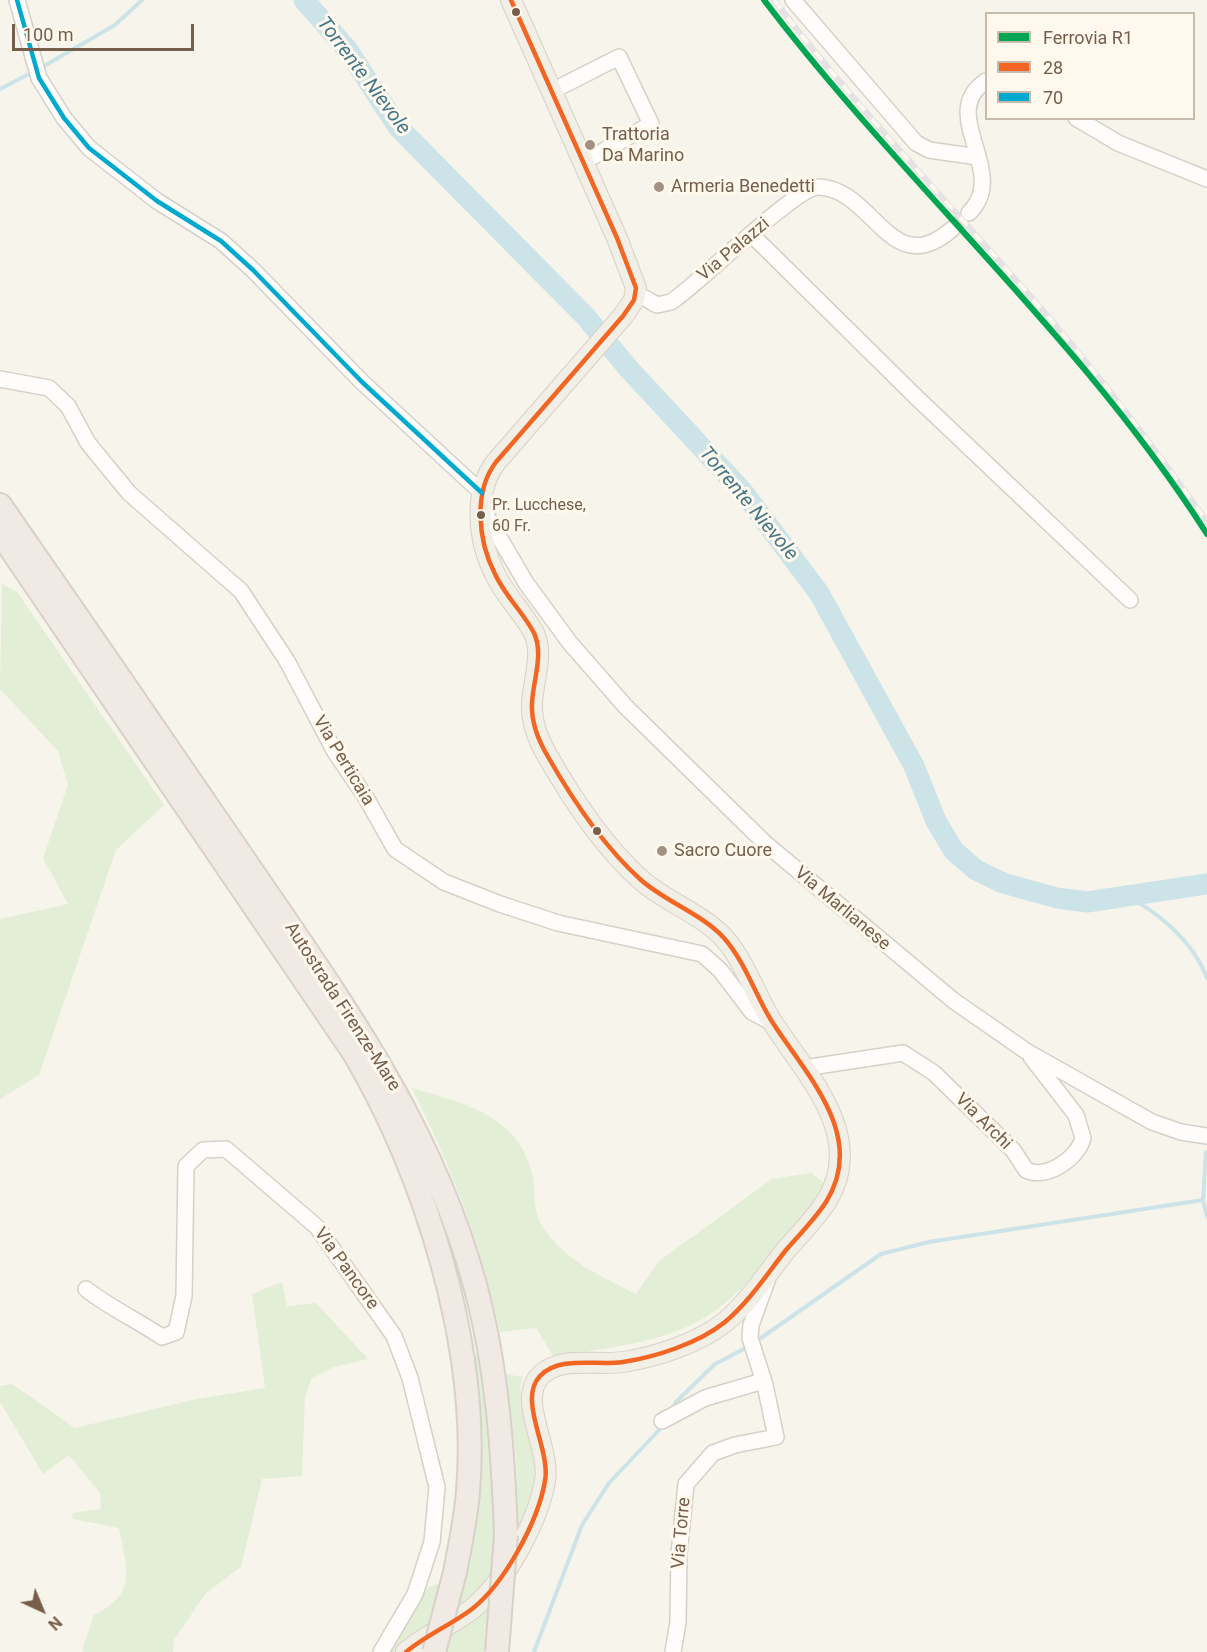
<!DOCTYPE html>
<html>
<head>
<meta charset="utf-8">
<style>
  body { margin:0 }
  #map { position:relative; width:1207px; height:1652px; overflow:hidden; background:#f7f4eb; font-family:Roboto,sans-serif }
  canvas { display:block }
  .legend { position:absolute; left:985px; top:12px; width:210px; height:108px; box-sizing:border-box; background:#fff9ed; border:2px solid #c8bbac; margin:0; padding:8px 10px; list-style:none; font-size:18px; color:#765e4b }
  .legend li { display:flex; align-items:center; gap:12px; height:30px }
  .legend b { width:30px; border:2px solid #c8bbac }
  .north { position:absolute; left:12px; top:1580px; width:60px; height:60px; -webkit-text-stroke:4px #fff9ed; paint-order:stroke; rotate:136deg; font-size:16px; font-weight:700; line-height:24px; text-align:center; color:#765e4b }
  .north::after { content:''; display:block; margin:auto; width:21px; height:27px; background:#765e4b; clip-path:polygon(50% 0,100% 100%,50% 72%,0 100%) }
  .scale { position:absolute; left:12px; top:24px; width:182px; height:27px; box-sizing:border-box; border:3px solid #765e4b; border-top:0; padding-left:8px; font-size:18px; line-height:21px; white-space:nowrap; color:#765e4b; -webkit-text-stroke:4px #fff9ed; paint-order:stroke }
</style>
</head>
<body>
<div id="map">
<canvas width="1207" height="1652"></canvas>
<ul class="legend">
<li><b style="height:8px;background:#00a651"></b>Ferrovia R1</li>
<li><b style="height:8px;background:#f26522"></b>28</li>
<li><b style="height:8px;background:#00a9ce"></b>70</li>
</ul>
<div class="north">N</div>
<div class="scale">100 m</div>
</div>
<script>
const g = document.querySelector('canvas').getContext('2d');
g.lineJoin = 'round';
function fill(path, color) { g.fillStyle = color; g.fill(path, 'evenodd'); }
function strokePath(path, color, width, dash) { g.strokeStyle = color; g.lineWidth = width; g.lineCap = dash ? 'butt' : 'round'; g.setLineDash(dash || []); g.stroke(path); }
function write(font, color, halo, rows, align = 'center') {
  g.font = font + ' Roboto,sans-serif'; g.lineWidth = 6; g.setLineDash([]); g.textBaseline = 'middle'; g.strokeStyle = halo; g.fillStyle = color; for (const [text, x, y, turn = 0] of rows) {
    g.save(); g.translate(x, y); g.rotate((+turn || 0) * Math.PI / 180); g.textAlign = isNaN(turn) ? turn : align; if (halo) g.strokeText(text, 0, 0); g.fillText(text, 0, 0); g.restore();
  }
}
const green = new Path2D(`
  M 2,584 L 17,592 L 164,805 L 116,850 L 39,1075 L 0,1099 L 0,919 L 68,904 L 43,858 L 68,785 L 58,751 L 0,689 Z
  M 412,1088 C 459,1102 517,1114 531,1170 C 536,1187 532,1208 541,1224 C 562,1260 601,1276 636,1294 L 659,1261 L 772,1179 L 811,1173 L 828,1186 C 795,1226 752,1287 709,1315 C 665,1344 605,1347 554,1357 L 536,1328 L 500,1332 C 480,1240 453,1172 412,1088 Z
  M 282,1282 L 287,1306 L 316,1303 L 368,1359 L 334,1367 L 312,1378 L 305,1396 L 302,1476 L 262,1479 L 241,1567 L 206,1593 L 174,1640 L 173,1652 L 85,1652 L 82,1650 L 94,1615 C 139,1593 126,1569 119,1528 L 73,1519 L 72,1513 L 101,1509 L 100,1493 L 69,1455 L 43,1474 L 0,1402 L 0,1386 L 12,1384 L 75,1428 L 197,1399 L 265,1388 L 252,1294 Z
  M 483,1353 L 491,1406 L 498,1557 L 518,1520 L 516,1458 L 506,1374 L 523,1377 L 520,1388 L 539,1473 L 523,1524 L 486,1585 L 457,1611 L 395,1652 L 387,1652 L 428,1587 L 462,1577 L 469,1356 Z
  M 494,1598 L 488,1652 L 426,1652 Z`);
const stream = new Path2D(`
  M 44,66 L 115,25 L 142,0
  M 0,89 L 27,75
  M 1126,896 C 1159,912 1194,943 1207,978
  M 1206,1152 L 1203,1200 L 1207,1217
  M 761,1338 L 881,1254 L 929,1242 L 1203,1200
  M 673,1409 L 676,1402 L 715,1364 L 746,1348
  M 534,1652 L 582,1525 L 609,1483 L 662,1427`);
const river = new Path2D(`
  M 304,0 L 347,49 L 398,127 L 586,317 L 628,368 L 743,492 L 819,593 L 914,766 L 936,821 L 954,851 L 976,870 L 1003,883 L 1057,898 L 1087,902 L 1207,884`);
const minorTunnel = new Path2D(`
  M 952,229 L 969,213`);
const minor = new Path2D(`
  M 17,0 L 39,78 L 64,118 L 89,148 L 157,201 L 221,241 L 253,270 L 362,382 L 482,493
  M 793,0 L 916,143 L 929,150 L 978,157
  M 550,92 L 619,57 L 651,124 L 582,163
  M 1076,118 L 1118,143 L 1207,179
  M 969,213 C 1011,172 936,114 986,81
  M 751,234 L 915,396 L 1130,600
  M 636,293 L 657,305 L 671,302 C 699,284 796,186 819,187 C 874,189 891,283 952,229
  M 0,379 L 49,388 L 68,406 L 88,443 L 129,493 L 241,591 L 287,661 L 335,752 L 365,796 L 395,849 L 444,882 L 500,904 L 558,923 L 702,954 L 720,970 L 752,1012 L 773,1023
  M 482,508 L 526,583 L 570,643 L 626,707 L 766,844 L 954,1001 L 1026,1051 L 1152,1122 L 1181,1132 L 1207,1136
  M 804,1068 L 903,1053 L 934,1073 L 1013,1150 L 1026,1170 C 1047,1180 1078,1158 1083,1138 L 1076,1115 L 1031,1057
  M 86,1289 C 110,1308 137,1320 162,1337 L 176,1332 L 184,1296 L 186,1166 L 203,1150 L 226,1149 L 317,1227 L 394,1336 L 410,1378 L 437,1487 L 432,1542 L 415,1594 L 381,1652
  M 662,1421 L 705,1398 L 763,1381
  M 673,1652 L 678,1622 L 679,1554 L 686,1484 L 713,1453 L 735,1445 L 776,1437 L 765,1385 L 750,1338 L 751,1325 L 767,1281`);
const major = new Path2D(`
  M 406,1652 C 426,1635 451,1625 472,1609 C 504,1584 538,1522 545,1481 C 551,1449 517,1400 540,1376 C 560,1355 597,1366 623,1362 C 656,1357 699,1343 725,1322 C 749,1302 767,1274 786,1250 C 799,1235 815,1219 826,1202 C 868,1135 805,1074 771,1020 C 755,994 745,962 724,938 C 702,914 666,902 641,880 C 603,846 572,799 547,755 C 537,738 531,722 532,703 C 533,681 544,654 534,633 C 523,612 505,596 495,574 C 478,541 473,492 496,462 L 623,316 L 634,300 L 636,288 L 617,238 L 511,0`);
const highway = new Path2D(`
  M 0,505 C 84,626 167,746 250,868 C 342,1003 431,1124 475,1285 C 497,1366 503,1450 506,1535
  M 0,533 L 354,1053 C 426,1176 480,1348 468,1491 C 466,1519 460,1545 455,1572`);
const rail = new Path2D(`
  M 774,0 C 858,110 955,209 1045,313 C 1103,380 1156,450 1207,522`);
const highwayBridge = new Path2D(`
  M 434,1652 L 455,1572
  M 497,1652 L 506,1535`);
const bus1 = new Path2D(`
  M 406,1652 C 426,1635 451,1625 472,1609 C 504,1584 538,1522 545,1481 C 551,1449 517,1400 540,1376 C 560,1355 597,1366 623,1362 C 656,1357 699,1343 725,1322 C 749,1302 767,1274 786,1250 C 799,1235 815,1219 826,1202 C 868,1135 805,1074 771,1020 C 755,994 745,962 724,938 C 702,914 666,902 641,880 C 603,846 572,799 547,755 C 537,738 531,722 532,703 C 533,681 544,654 534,633 C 523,612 505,596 495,574 C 478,541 473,492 496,462 L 623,316 L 634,300 L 636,288 L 617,238 L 511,0`);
const bus2 = new Path2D(`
  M 17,0 L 39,78 L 64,118 L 89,148 L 157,201 L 221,241 L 253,270 L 362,382 L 482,493`);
const rail1 = new Path2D(`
  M 764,0 C 904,184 1082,338 1207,534`);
const markers = [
  [516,12,5,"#765e4b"],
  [590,145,6,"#a39283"],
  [659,187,6,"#a39283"],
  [481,515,5,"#765e4b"],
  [597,831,5,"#765e4b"],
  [662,851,6,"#a39283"]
];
const busNames = [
  ["Pr. Lucchese,",492,506],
  ["60 Fr.",492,527]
];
const poiNames = [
  ["Trattoria",602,135],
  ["Da Marino",602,156],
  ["Armeria Benedetti",671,187],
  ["Sacro Cuore",674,851]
];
const streetNames = [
  ["Via Palazzi",734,250,-40],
  ["Via Perticaia",343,761,59],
  ["Via Marlianese",842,909,40],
  ["Autostrada Firenze-Mare",342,1007,57],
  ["Via Archi",983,1122,45],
  ["Via Pancore",346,1269,54],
  ["Via Torre",682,1533,-85]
];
const waterNames = [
  ["Torrente Nievole",363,76,53],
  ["Torrente Nievole",748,504,50]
];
fill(green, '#e2eed6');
strokePath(stream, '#cce3e8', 4);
strokePath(river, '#cce3e8', 21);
strokePath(minorTunnel, '#d7cec3', 15, [15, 8]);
strokePath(minor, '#d6d0c8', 18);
strokePath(major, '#d8d1ca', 22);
strokePath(highway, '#d8d1ca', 26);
strokePath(minor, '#fefdfc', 15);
strokePath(major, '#f2efe6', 20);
strokePath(highway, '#f1eae4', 22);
strokePath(rail, '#e5e2e5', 6);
strokePath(rail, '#fff9ed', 4, [11]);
strokePath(highwayBridge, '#d8d1ca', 26, []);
strokePath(highwayBridge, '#f1eae4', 22);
strokePath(bus1, '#f26522', 4.5);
strokePath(bus2, '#00a9ce', 4.5);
strokePath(rail1, '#00a651', 6);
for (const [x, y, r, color] of markers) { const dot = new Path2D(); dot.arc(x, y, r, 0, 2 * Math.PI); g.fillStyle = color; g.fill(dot); strokePath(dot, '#fff9ed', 2); }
write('16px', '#765e4b', '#fff9ed', busNames, 'left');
write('18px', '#765e4b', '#fff9ed', poiNames, 'left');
write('18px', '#765e4b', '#fff9ed', streetNames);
write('italic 20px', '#44778a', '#fff9ed', waterNames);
</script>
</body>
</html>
